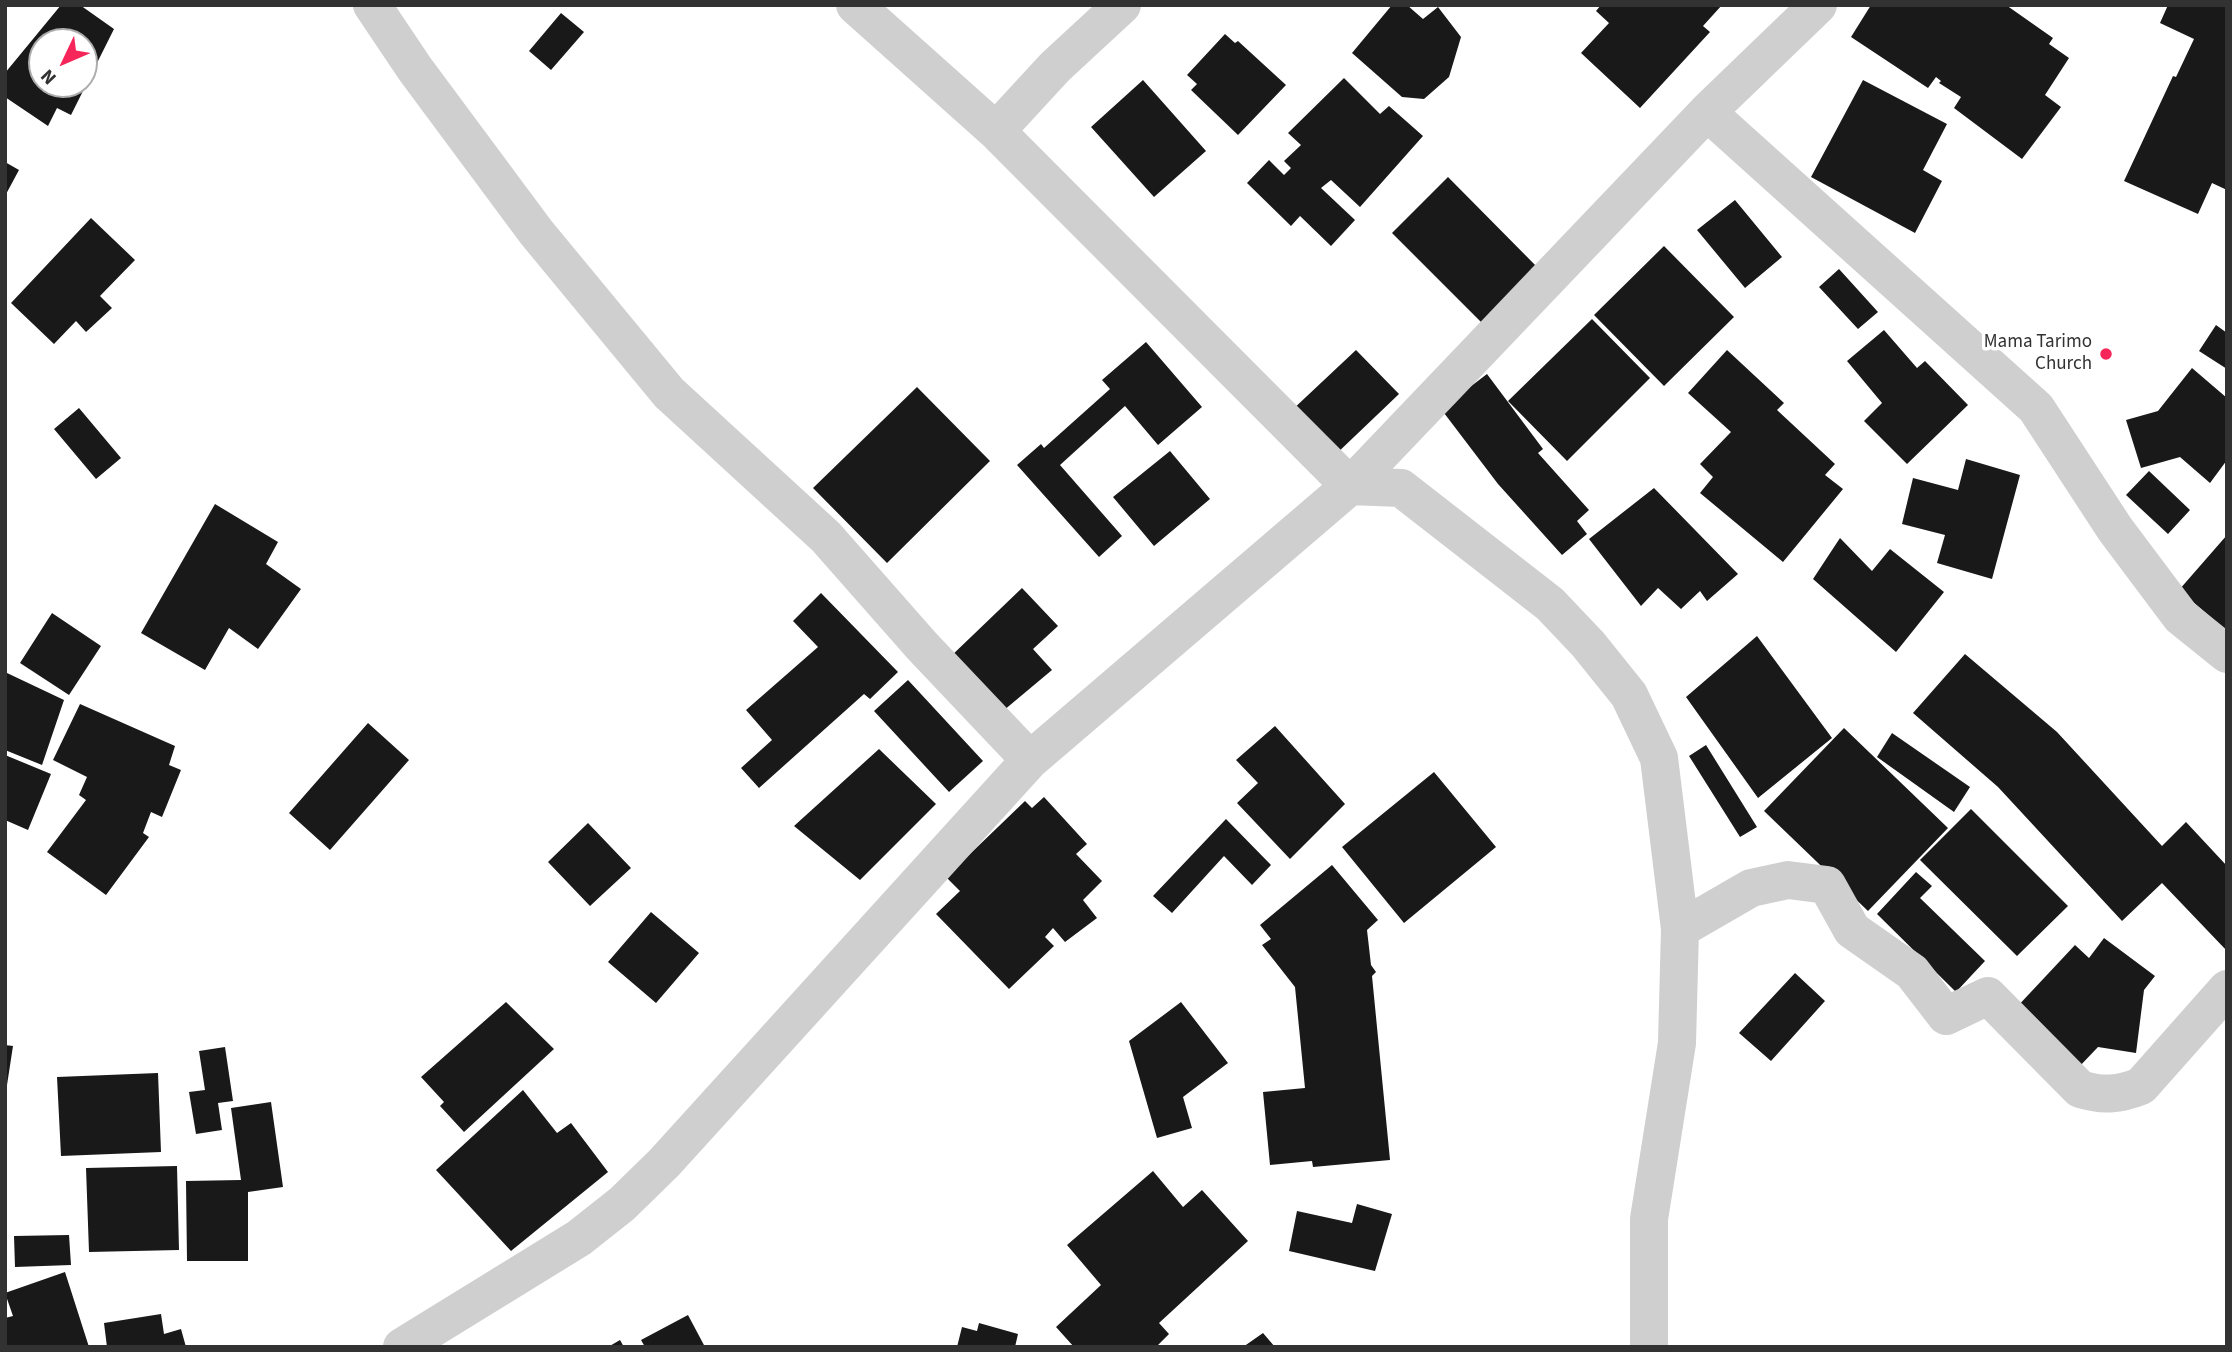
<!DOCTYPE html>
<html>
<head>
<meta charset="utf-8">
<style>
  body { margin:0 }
  #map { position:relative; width:2232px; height:1352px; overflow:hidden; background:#fff; font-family:"Source Sans 3",sans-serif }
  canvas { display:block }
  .frame { position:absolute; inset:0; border:7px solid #323232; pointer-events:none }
  .north { position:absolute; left:28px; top:28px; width:70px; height:70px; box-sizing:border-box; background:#fff; border:2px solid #adadad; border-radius:50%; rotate:226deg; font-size:19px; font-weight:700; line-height:28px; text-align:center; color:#323232 }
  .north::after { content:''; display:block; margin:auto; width:24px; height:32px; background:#f6265b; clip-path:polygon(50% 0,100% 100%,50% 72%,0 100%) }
</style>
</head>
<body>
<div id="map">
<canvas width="2232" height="1352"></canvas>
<div class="frame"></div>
<div class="north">N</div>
</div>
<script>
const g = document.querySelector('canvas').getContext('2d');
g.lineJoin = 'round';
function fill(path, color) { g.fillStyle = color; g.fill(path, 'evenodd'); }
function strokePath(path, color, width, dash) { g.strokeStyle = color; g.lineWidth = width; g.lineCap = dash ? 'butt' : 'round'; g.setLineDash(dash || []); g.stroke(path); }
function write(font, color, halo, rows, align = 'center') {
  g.font = font + ' "Source Sans 3",sans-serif'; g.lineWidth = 7; g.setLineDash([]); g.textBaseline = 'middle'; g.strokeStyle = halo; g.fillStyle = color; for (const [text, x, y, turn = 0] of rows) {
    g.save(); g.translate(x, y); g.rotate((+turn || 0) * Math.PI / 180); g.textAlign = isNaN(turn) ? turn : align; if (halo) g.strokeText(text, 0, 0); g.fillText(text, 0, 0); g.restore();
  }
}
const building = new Path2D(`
  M 61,5 L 80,5 L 114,29 L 71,115 L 57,108 L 48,126 L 5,97 L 5,73 ZM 42,42 L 84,42 L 84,84 L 42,84 Z
  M 1392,5 L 1407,5 L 1423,19 L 1438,7 L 1461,37 L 1449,77 L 1424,99 L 1402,97 L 1352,53 Z
  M 1601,5 L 1722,5 L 1703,26 L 1710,32 L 1640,108 L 1581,53 L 1609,23 L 1596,11 Z
  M 1871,5 L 2006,5 L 2053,38 L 2049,44 L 2069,58 L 2045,95 L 2061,107 L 2022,159 L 1954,108 L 1961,97 L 1939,83 L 1941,81 L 1936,77 L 1928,88 L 1851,37 Z
  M 2168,5 L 2227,5 L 2227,190 L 2212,183 L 2198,214 L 2124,181 L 2173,76 L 2176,77 L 2194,39 L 2160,23 Z
  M 561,13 L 584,32 L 551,70 L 529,51 Z
  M 1225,34 L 1235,43 L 1238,41 L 1286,85 L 1238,135 L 1191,90 L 1197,84 L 1187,75 Z
  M 1344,78 L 1380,114 L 1389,106 L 1423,136 L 1360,207 L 1331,180 L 1321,188 L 1355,220 L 1331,246 L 1300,216 L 1291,226 L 1247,183 L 1269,160 L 1284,175 L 1291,168 L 1284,161 L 1301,145 L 1288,133 Z
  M 1143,80 L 1206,151 L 1154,197 L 1091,127 Z
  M 1863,80 L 1947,124 L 1923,170 L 1942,181 L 1915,233 L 1811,177 Z
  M 5,162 L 19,170 L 5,196 Z
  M 1448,177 L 1543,273 L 1488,329 L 1392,233 Z
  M 1735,200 L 1782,257 L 1745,288 L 1697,230 Z
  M 91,218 L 135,260 L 100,296 L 112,308 L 86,332 L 76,321 L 54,344 L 11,303 Z
  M 1664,246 L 1734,317 L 1664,386 L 1594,315 Z
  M 1839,269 L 1878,312 L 1858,329 L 1819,287 Z
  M 1592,319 L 1650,378 L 1567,461 L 1508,401 Z
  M 2216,325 L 2227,333 L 2227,369 L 2199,351 Z
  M 1884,330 L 1917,368 L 1925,361 L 1968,405 L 1907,464 L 1864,421 L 1882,403 L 1847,361 Z
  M 1146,342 L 1202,407 L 1158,445 L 1125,406 L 1060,465 L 1122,536 L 1099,557 L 1017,465 L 1041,444 L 1044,448 L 1110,389 L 1102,380 Z
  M 1356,350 L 1399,394 L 1333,457 L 1290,412 Z
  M 1727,350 L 1784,403 L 1777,410 L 1835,464 L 1825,475 L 1843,489 L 1783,562 L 1700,493 L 1713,477 L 1700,464 L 1731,432 L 1688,393 Z
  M 2192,368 L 2227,398 L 2227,460 L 2210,483 L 2180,457 L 2141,468 L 2126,420 L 2158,411 Z
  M 1487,374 L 1543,449 L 1538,453 L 1589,510 L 1577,521 L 1587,534 L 1562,555 L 1498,484 L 1441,409 Z
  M 917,387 L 990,461 L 887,563 L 813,488 Z
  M 79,408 L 121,458 L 96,479 L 54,429 Z
  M 1170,451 L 1210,499 L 1154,546 L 1113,497 Z
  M 1966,459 L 2020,475 L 1992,579 L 1937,563 L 1945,535 L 1902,524 L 1913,478 L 1958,490 Z
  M 2149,471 L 2190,510 L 2168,534 L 2126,495 Z
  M 1654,488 L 1738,574 L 1707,601 L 1700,591 L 1681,609 L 1658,588 L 1641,606 L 1589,539 Z
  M 215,504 L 278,542 L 266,564 L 301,589 L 258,649 L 229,628 L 205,670 L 141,633 Z
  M 2227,535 L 2227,631 L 2179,590 Z
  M 1840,538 L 1872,571 L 1890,549 L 1944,592 L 1896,652 L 1813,579 Z
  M 1022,588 L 1058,626 L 1033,649 L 1052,670 L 997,716 L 948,659 Z
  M 821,593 L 898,672 L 870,699 L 864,694 L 759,788 L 741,768 L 772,740 L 746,710 L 818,647 L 793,621 Z
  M 52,613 L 101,646 L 69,695 L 20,663 Z
  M 1757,636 L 1832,738 L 1758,798 L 1686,697 Z
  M 1965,654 L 2057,732 L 2162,846 L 2186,822 L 2227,866 L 2227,951 L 2162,883 L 2122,921 L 1998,787 L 1913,713 Z
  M 7,673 L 64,700 L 42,765 L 5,750 Z
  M 908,680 L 983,761 L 949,792 L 874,711 Z
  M 80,704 L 175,746 L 169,765 L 181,770 L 162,817 L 151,812 L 143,833 L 149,837 L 106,895 L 47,852 L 86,800 L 79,795 L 87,777 L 53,760 Z
  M 368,723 L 409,760 L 330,850 L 289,813 Z
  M 1275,726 L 1345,804 L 1290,859 L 1237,803 L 1258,783 L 1236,760 Z
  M 1844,728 L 1948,828 L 1868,911 L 1764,811 Z
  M 1892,733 L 1970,787 L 1954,812 L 1877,757 Z
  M 1706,745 L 1757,827 L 1740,837 L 1689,756 Z
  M 879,749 L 936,804 L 860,880 L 794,826 Z
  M 5,755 L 51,774 L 28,830 L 5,820 Z
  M 1434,772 L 1496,847 L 1404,923 L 1342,847 Z
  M 1044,797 L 1087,844 L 1076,854 L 1102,881 L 1083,900 L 1097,918 L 1065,942 L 1053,928 L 1045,937 L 1054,946 L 1009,989 L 936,914 L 960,891 L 946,877 L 1025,801 L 1032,808 Z
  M 1971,809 L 2068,906 L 2017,956 L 1920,860 Z
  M 1226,819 L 1271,865 L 1252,885 L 1224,856 L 1172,913 L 1153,896 Z
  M 588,823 L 631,868 L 590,906 L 548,862 Z
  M 1332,865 L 1378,920 L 1367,930 L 1371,965 L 1376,972 L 1372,976 L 1390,1160 L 1313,1167 L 1312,1161 L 1270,1165 L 1263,1092 L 1305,1088 L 1295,987 L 1262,945 L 1271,939 L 1260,925 Z
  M 1916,872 L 1932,886 L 1920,898 L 1985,961 L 1956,992 L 1877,914 Z
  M 651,912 L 699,953 L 656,1003 L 608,962 Z
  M 2104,938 L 2155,976 L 2144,990 L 2136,1053 L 2098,1047 L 2078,1068 L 2015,1009 L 2075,945 L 2089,958 Z
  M 1795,973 L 1825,1001 L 1771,1061 L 1739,1033 Z
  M 506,1002 L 554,1049 L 464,1132 L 440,1106 L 444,1102 L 421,1077 Z
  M 1181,1002 L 1228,1063 L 1183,1097 L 1192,1128 L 1157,1138 L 1129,1041 Z
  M 5,1045 L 13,1046 L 7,1085 L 5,1085 Z
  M 225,1047 L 233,1101 L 218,1103 L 222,1130 L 196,1134 L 189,1092 L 205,1090 L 199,1051 Z
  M 158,1073 L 161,1152 L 61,1156 L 57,1077 Z
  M 523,1090 L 557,1133 L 571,1123 L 608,1172 L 511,1251 L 436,1170 Z
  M 271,1102 L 283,1187 L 248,1192 L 248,1261 L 187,1261 L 186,1181 L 241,1180 L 231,1108 Z
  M 177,1166 L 179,1250 L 89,1252 L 86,1168 Z
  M 1153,1171 L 1183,1207 L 1202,1190 L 1248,1241 L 1159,1323 L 1169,1334 L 1156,1347 L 1074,1347 L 1056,1327 L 1101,1285 L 1067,1245 Z
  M 1357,1204 L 1392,1214 L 1375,1271 L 1289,1251 L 1297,1211 L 1352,1223 Z
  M 69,1235 L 71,1265 L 15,1267 L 14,1236 Z
  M 65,1272 L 89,1347 L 5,1347 L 5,1318 L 13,1316 L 5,1293 Z
  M 161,1314 L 164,1334 L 181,1329 L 186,1347 L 107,1347 L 104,1323 Z
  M 688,1315 L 705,1347 L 645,1347 L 641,1340 Z
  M 979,1323 L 1018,1334 L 1015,1347 L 957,1347 L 962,1327 L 977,1331 Z
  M 1263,1333 L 1275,1347 L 1243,1347 Z
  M 620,1340 L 624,1347 L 608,1347 Z`);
const street = new Path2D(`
  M 372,5 L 415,69 L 536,232 L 669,393 L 826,537 L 922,646 L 1030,760
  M 855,5 L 996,131 L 1350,486 L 1401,488 L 1550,604 L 1588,644 L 1629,695 L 1659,758 L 1680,929 L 1677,1043 L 1649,1219 L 1649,1347
  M 1707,112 L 2036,408 L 2115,529 L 2181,617 L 2227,654
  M 996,131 L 1055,67 L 1122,5
  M 1680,929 L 1751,888 L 1788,880 L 1827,885 L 1852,930 L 1912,972 L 1946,1016 L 1988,996 L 2080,1089 C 2102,1096 2119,1095 2141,1086 L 2227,989
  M 402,1347 L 579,1238 L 622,1204 L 664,1163 L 1030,760 L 1350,486 L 1707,112 L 1818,5`);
const markers = [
  [2106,354,7,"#f6265b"]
];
const poiNames = [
  ["Mama Tarimo",2092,343],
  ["Church",2092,365]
];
fill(building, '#191919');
strokePath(street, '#cfcfcf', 38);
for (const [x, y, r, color] of markers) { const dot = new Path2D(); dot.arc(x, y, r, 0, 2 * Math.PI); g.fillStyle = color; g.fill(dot); strokePath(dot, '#fff', 2.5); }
write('19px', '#323232', '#fff', poiNames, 'right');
</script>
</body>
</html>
